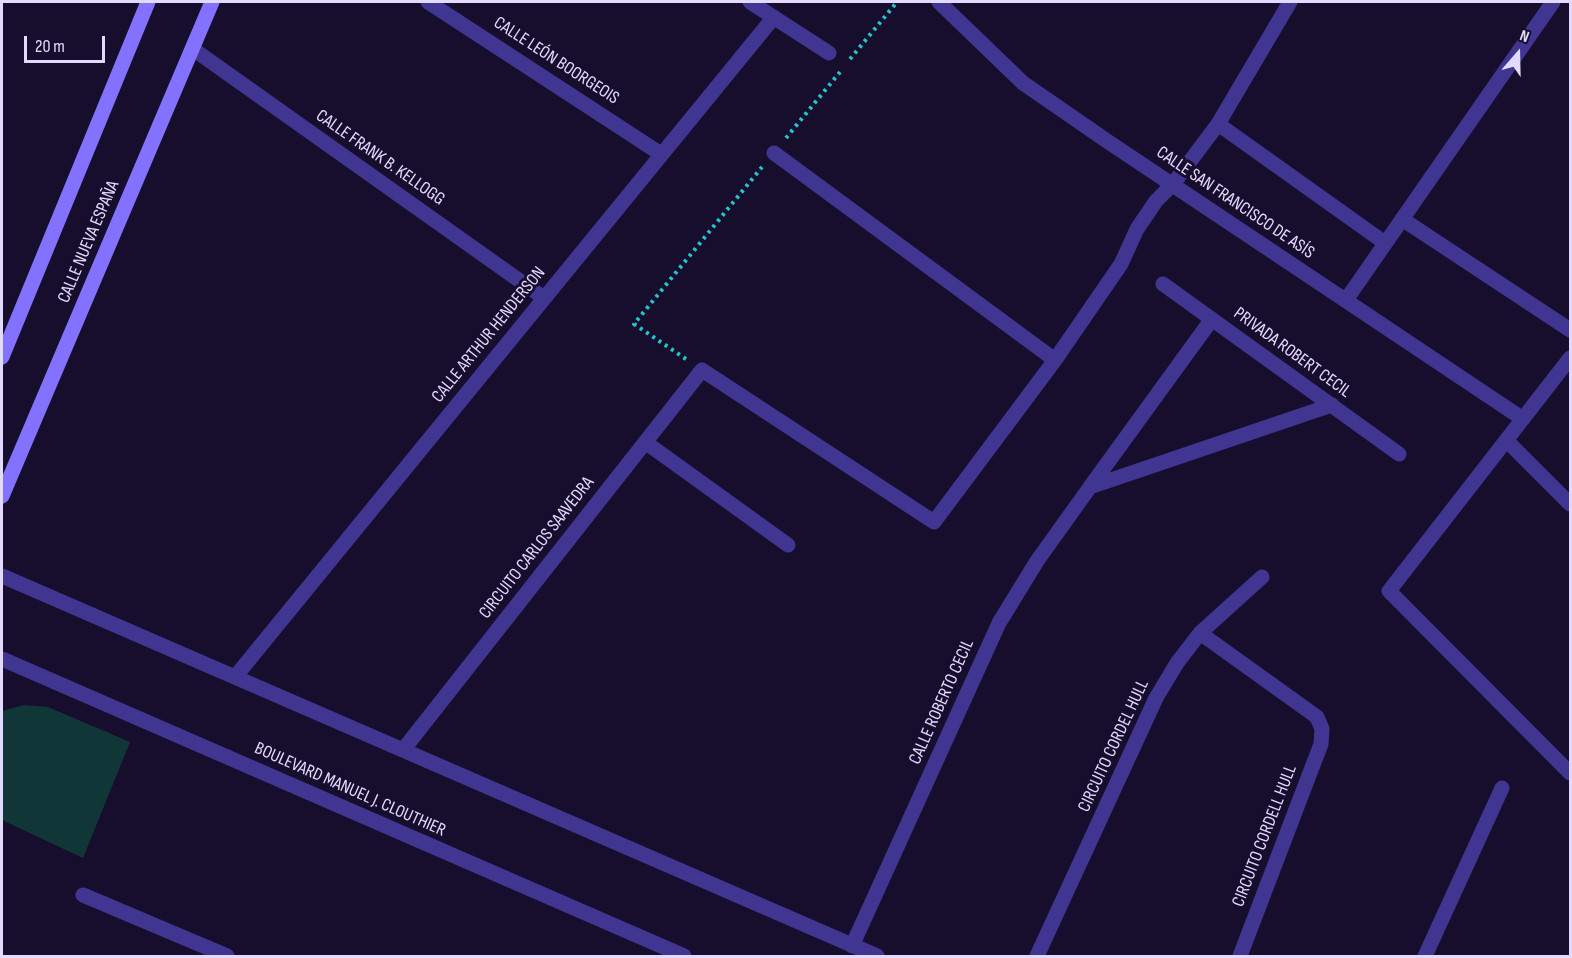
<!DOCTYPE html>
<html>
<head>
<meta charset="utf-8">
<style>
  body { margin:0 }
  #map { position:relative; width:1572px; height:958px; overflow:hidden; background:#170e2e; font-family:"Sofia Sans Condensed",sans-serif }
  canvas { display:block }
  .frame { position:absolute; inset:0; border:3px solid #e2dbff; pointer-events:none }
  .north { position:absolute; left:1488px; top:24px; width:60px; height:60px; -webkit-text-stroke:4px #170e2e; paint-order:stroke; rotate:20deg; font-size:16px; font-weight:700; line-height:24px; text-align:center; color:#e2dbff }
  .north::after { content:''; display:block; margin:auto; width:21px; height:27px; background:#e2dbff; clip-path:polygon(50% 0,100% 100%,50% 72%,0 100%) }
  .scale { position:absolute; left:24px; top:36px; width:81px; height:27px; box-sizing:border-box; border:3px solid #e2dbff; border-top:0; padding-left:8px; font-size:18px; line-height:21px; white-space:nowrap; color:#e2dbff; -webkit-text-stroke:4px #170e2e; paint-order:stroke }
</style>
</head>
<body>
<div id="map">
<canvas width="1572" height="958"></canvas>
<div class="frame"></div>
<div class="north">N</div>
<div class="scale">20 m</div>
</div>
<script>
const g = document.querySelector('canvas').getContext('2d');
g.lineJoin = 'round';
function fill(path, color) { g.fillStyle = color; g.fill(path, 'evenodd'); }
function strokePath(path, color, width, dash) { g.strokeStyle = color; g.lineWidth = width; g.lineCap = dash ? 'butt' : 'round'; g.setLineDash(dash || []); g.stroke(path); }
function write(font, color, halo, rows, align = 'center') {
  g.font = font + ' "Sofia Sans Condensed",sans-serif'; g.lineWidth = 6; g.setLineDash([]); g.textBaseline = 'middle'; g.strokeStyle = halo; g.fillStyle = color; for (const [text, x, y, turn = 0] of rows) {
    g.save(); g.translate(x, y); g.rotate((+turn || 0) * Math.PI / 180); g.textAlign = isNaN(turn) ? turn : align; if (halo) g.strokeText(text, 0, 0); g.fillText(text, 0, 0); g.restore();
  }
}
const green = new Path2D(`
  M 24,705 L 48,707 L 130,742 L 83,858 L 2,820 L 2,711 Z`);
const path = new Path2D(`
  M 850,59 L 897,2
  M 786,138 L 840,72
  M 686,359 L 634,324 L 762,167`);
const street = new Path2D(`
  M 428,2 L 661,154
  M 750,2 L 829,53
  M 939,2 L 1023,83 L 1107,141 L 1523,419
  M 193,49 L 544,298
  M 1218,124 L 1385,243
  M 774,153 L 1055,360
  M 1402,219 L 1570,330
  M 1163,284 L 1399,454
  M 1346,300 L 1553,2
  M 1570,358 L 1389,591 L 1570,773
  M 1506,440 L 1570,504
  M 645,442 L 788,545
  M 1090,487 L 1212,319
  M 2,576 L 877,956
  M 1200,633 L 1317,717 L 1322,729 L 1321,744 L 1240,956
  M 2,659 L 684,956
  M 235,677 L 774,17
  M 403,750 L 702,370 L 934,522 L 1055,360 L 1121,264 L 1137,229 L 1156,201 L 1173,184 L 1218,124 L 1290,2
  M 83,895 L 227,956
  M 852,946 L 999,623 L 1037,561 L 1090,487 L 1332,405
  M 1037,956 L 1156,698 L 1177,663 L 1200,633 L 1262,577
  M 1425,956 L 1502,788`);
const secondary = new Path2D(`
  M 2,357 L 148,2
  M 2,496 L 212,2`);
const streetNames = [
  ["CALLE LEÓN BOORGEOIS",556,61,33],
  ["CALLE FRANK B. KELLOGG",380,158,35],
  ["CALLE SAN FRANCISCO DE ASÍS",1235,203,34],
  ["CALLE NUEVA ESPAÑA",89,242,-67],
  ["CALLE ARTHUR HENDERSON",489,335,-51],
  ["PRIVADA ROBERT CECIL",1292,353,36],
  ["CIRCUITO CARLOS SAAVEDRA",537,548,-52],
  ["CALLE ROBERTO CECIL",942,702,-66],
  ["CIRCUITO CORDEL HULL",1114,746,-65],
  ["BOULEVARD MANUEL J. CLOUTHIER",350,790,24],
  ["CIRCUITO CORDELL HULL",1265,836,-69]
];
fill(green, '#113638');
strokePath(path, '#23c7cb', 4, [3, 4.5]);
strokePath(street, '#403591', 15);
strokePath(secondary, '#8272ff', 15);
write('18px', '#e2dbff', '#170e2e', streetNames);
</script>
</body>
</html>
